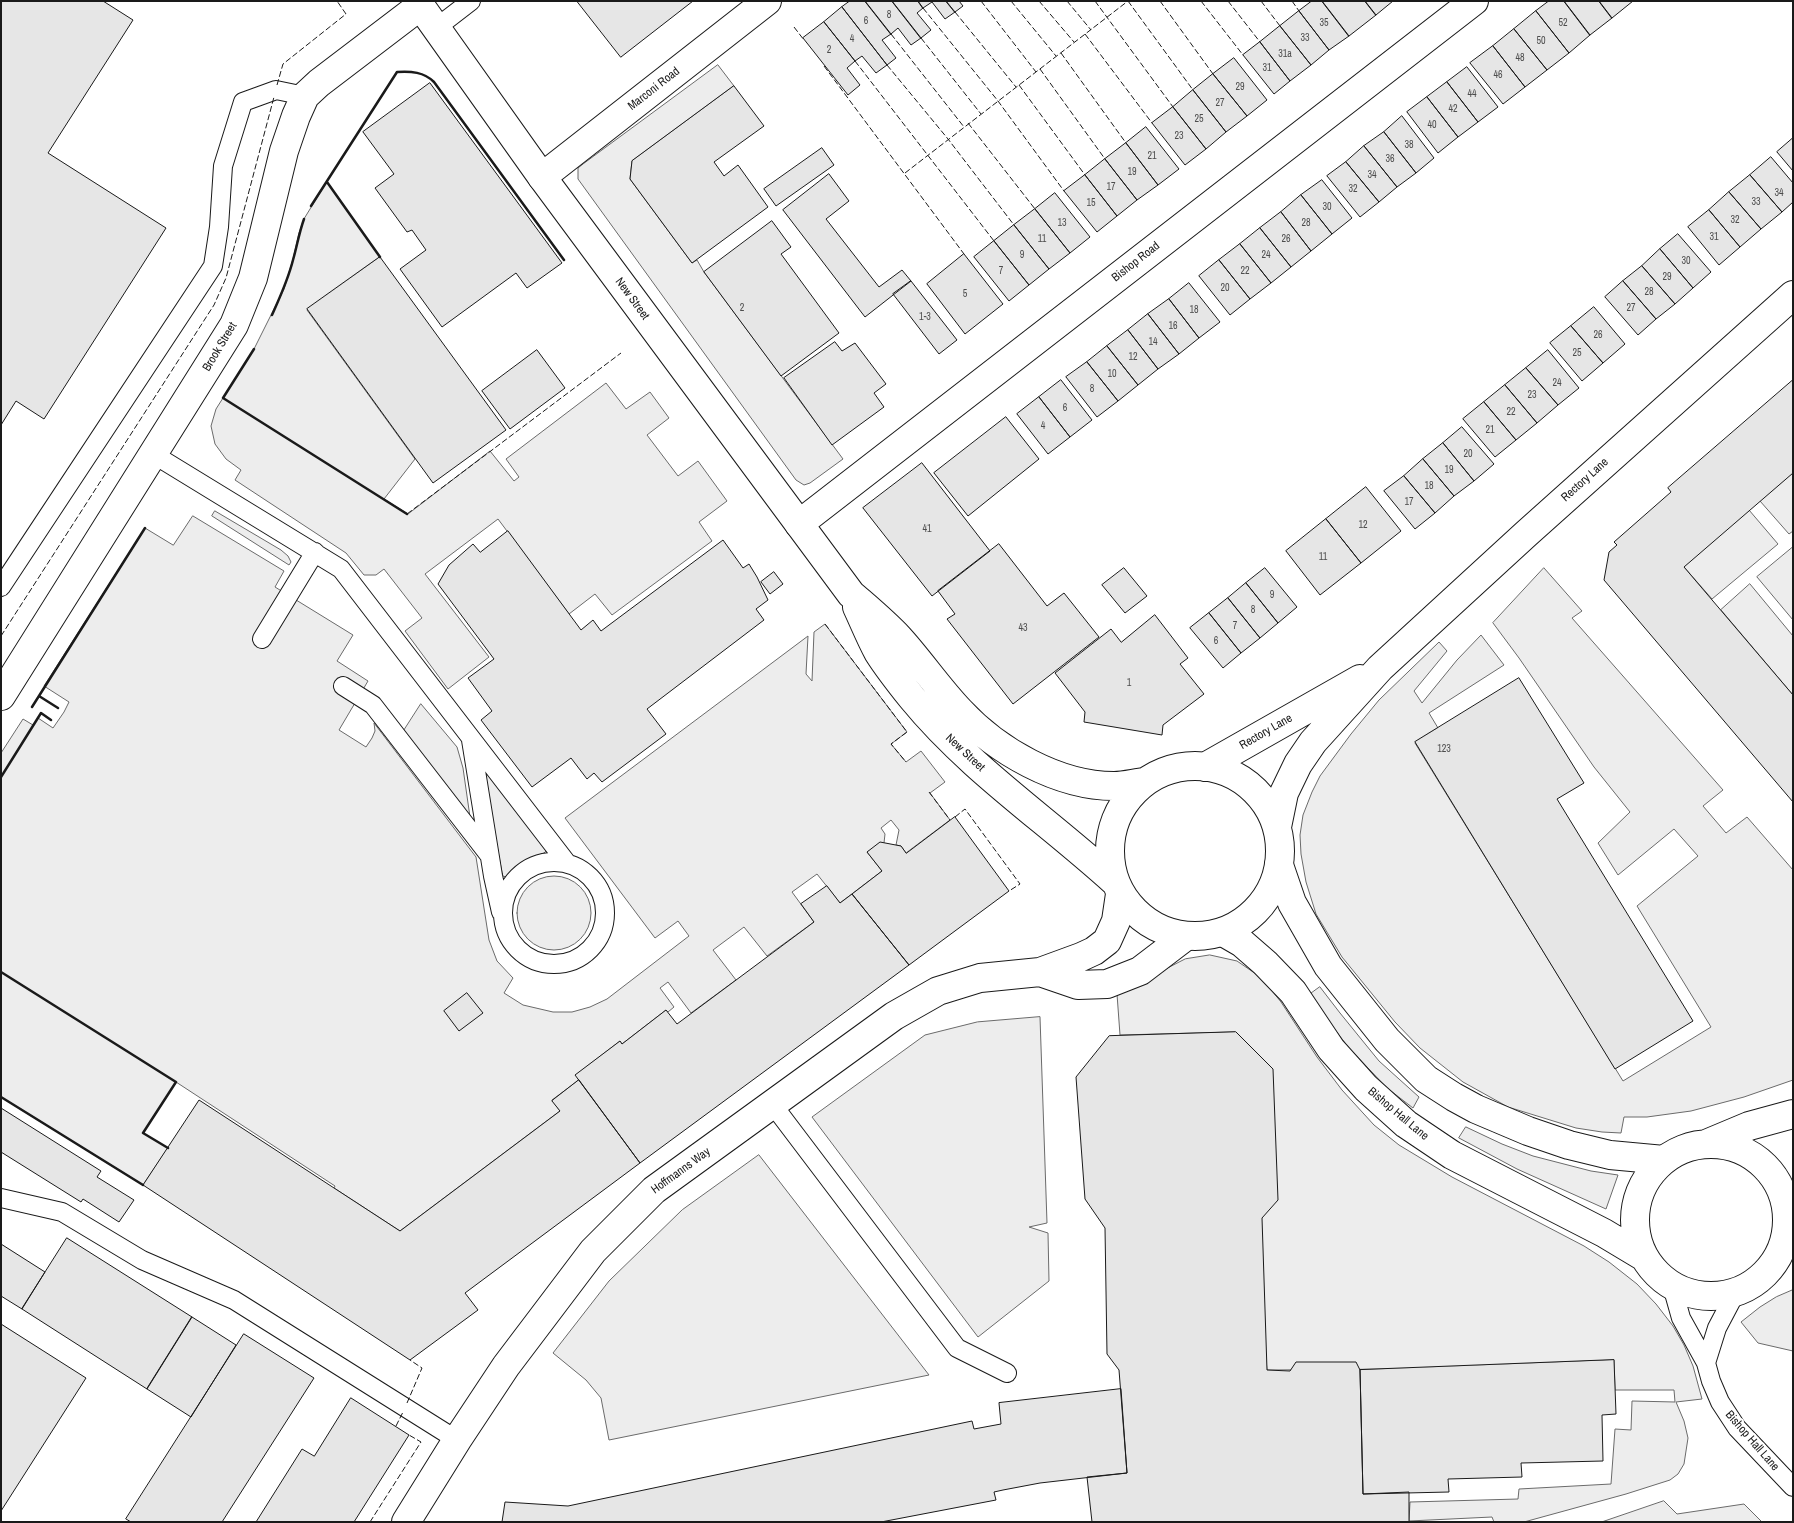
<!DOCTYPE html>
<html>
<head>
<meta charset="utf-8">
<style>
  body { margin:0 }
  #map { position:relative; width:1794px; height:1523px; overflow:hidden; background:#fff; font-family:"Archivo Narrow",sans-serif }
  canvas { display:block }
  .frame { position:absolute; inset:0; border:2px solid #1a1a1a; pointer-events:none }
</style>
</head>
<body>
<div id="map">
<canvas width="1794" height="1523"></canvas>
<div class="frame"></div>
</div>
<script>
const g = document.querySelector('canvas').getContext('2d');
g.lineJoin = 'round';
function fill(path, color) { g.fillStyle = color; g.fill(path, 'evenodd'); }
function strokePath(path, color, width, dash) { g.strokeStyle = color; g.lineWidth = width; g.lineCap = dash ? 'butt' : 'round'; g.setLineDash(dash || []); g.stroke(path); }
function write(font, color, halo, rows, align = 'center') {
  g.font = font + ' "Archivo Narrow",sans-serif'; g.lineWidth = 4; g.setLineDash([]); g.textBaseline = 'middle'; g.strokeStyle = halo; g.fillStyle = color; for (const [text, x, y, turn = 0] of rows) {
    g.save(); g.translate(x, y); g.rotate((+turn || 0) * Math.PI / 180); g.textAlign = isNaN(turn) ? turn : align; if (halo) g.strokeText(text, 0, 0); g.fillText(text, 0, 0); g.restore();
  }
}
const built = new Path2D(`
  M 718,65 L 734,86 L 632,161 L 630,179 L 692,263 L 697,260 L 704,272 L 843,459 L 810,483 L 804,485 L 796,480 L 578,179 L 578,168 L 583,164 Z
  M 327,182 L 380,257 L 307,310 L 415,459 L 384,499 L 408,514 L 490,451 L 514,481 L 519,477 L 506,459 L 606,383 L 626,409 L 650,392 L 669,418 L 647,435 L 678,476 L 698,461 L 727,501 L 699,522 L 712,541 L 612,615 L 595,594 L 569,614 L 498,519 L 425,574 L 489,657 L 448,689 L 405,631 L 422,618 L 384,569 L 376,575 L 364,575 L 346,553 L 235,480 L 241,470 L 226,459 L 215,444 L 211,426 L 216,409 L 254,349 L 284,289 L 293,259 L 299,233 L 304,219 Z
  M 1793,473 L 1793,531 L 1789,534 L 1760,501 Z
  M 1749,510 L 1778,544 L 1712,599 L 1684,567 Z
  M 215,511 L 281,550 L 288,556 L 291,562 L 289,565 L 212,516 Z
  M 193,516 L 284,571 L 275,587 L 353,635 L 337,661 L 368,681 L 339,730 L 366,747 L 372,738 L 375,731 L 374,723 L 476,857 L 489,940 L 497,961 L 513,978 L 504,993 L 523,1005 L 553,1012 L 572,1012 L 590,1007 L 607,999 L 689,936 L 678,921 L 655,938 L 565,818 L 808,636 L 806,674 L 812,681 L 814,632 L 825,624 L 907,732 L 891,744 L 906,762 L 921,751 L 945,782 L 930,793 L 950,820 L 906,853 L 901,846 L 896,845 L 899,830 L 891,820 L 881,828 L 885,834 L 884,843 L 867,852 L 882,871 L 840,903 L 817,874 L 792,892 L 814,922 L 767,956 L 744,927 L 721,944 L 713,950 L 736,980 L 691,1013 L 668,982 L 660,988 L 674,1007 L 668,1012 L 666,1010 L 622,1044 L 620,1041 L 576,1075 L 579,1080 L 552,1100 L 560,1111 L 400,1231 L 334,1188 L 335,1186 L 176,1082 L 143,1133 L 168,1148 L 143,1185 L 1,1097 L 1,753 L 23,719 L 33,725 L 38,718 L 53,728 L 64,712 L 69,702 L 44,686 L 145,528 L 173,545 Z
  M 1793,547 L 1793,620 L 1757,577 Z
  M 1544,568 L 1582,611 L 1572,618 L 1723,790 L 1703,806 L 1726,833 L 1747,817 L 1793,870 L 1793,1080 L 1744,1097 L 1691,1111 L 1647,1117 L 1624,1117 L 1621,1133 L 1602,1132 L 1576,1128 L 1508,1107 L 1463,1082 L 1420,1048 L 1395,1022 L 1342,957 L 1316,914 L 1306,882 L 1301,854 L 1300,835 L 1303,815 L 1312,792 L 1320,776 L 1351,734 L 1379,700 L 1439,642 L 1447,651 L 1414,691 L 1422,703 L 1457,660 L 1481,635 L 1504,665 L 1429,713 L 1438,728 L 1415,743 L 1623,1081 L 1711,1027 L 1637,906 L 1698,856 L 1674,829 L 1618,875 L 1598,843 L 1630,812 L 1594,767 L 1519,658 L 1493,623 Z
  M 1750,584 L 1793,636 L 1793,695 L 1721,610 Z
  M 421,704 L 457,747 L 463,768 L 470,817 L 403,732 Z
  M 483,769 L 487,769 L 547,850 L 544,853 L 524,861 L 516,866 L 506,877 L 503,876 Z
  M517 913a37 37 0 1 1 74 0a37 37 0 1 1-74 0Z
  M 1210,955 L 1237,961 L 1256,974 L 1269,987 L 1281,1002 L 1317,1057 L 1342,1090 L 1374,1125 L 1399,1145 L 1452,1177 L 1584,1246 L 1609,1262 L 1637,1284 L 1656,1304 L 1673,1326 L 1684,1345 L 1693,1366 L 1702,1399 L 1676,1402 L 1684,1421 L 1688,1438 L 1684,1464 L 1678,1474 L 1670,1480 L 1626,1494 L 1524,1522 L 1494,1522 L 1492,1517 L 1409,1521 L 1410,1502 L 1518,1499 L 1519,1489 L 1611,1484 L 1615,1429 L 1631,1430 L 1632,1401 L 1675,1402 L 1674,1390 L 1615,1390 L 1614,1360 L 1404,1369 L 1267,1370 L 1235,1032 L 1120,1035 L 1117,994 L 1185,959 Z
  M 1320,987 L 1340,1013 L 1379,1061 L 1419,1097 L 1413,1108 L 1387,1088 L 1348,1047 L 1309,995 Z
  M 1040,1017 L 1047,1223 L 1029,1227 L 1048,1233 L 1049,1281 L 978,1337 L 812,1117 L 925,1035 L 977,1022 Z
  M 1466,1127 L 1502,1144 L 1533,1156 L 1591,1171 L 1618,1175 L 1606,1209 L 1517,1169 L 1459,1138 Z
  M 759,1155 L 929,1375 L 609,1440 L 601,1398 L 586,1380 L 553,1353 L 609,1281 L 682,1210 Z
  M 1793,1290 L 1793,1351 L 1758,1343 L 1741,1322 L 1760,1307 L 1776,1297 Z
  M 1664,1501 L 1677,1514 L 1744,1504 L 1762,1522 L 1602,1522 Z`);
const building = new Path2D(`
  M 1,1 L 103,1 L 133,20 L 48,153 L 166,228 L 44,419 L 16,401 L 1,425 Z
  M 577,1 L 693,1 L 621,57 Z
  M 850,1 L 865,1 L 891,34 L 882,40 L 896,58 L 887,65 L 842,7 Z
  M 865,1 L 892,1 L 921,38 L 911,45 L 898,28 L 891,34 Z
  M 892,1 L 918,1 L 923,8 L 917,13 L 931,30 L 921,38 Z
  M 918,1 L 946,1 L 955,12 L 945,19 L 932,2 L 923,8 Z
  M 946,1 L 959,1 L 963,6 L 955,12 Z
  M 1312,1 L 1322,1 L 1349,36 L 1329,50 L 1299,11 Z
  M 1322,1 L 1365,1 L 1376,15 L 1349,36 Z
  M 1365,1 L 1393,1 L 1376,15 Z
  M 1549,1 L 1564,1 L 1590,35 L 1569,53 L 1536,11 Z
  M 1564,1 L 1599,1 L 1612,18 L 1590,35 Z
  M 1599,1 L 1633,1 L 1612,18 Z
  M 842,7 L 887,65 L 876,73 L 862,56 L 855,61 L 824,22 Z
  M 1299,11 L 1329,50 L 1311,65 L 1280,26 Z
  M 1536,11 L 1569,53 L 1547,70 L 1514,29 Z
  M 824,22 L 855,61 L 847,68 L 860,85 L 848,95 L 803,38 Z
  M 1280,26 L 1311,65 L 1290,81 L 1260,42 Z
  M 1514,29 L 1547,70 L 1525,87 L 1493,46 Z
  M 1260,42 L 1290,81 L 1274,94 L 1243,55 Z
  M 1493,46 L 1525,87 L 1503,104 L 1470,63 Z
  M 1234,58 L 1267,100 L 1247,116 L 1213,74 Z
  M 1467,67 L 1498,107 L 1478,122 L 1447,82 Z
  M 1213,74 L 1247,116 L 1226,132 L 1193,90 Z
  M 1447,82 L 1478,122 L 1458,137 L 1427,97 Z
  M 430,83 L 562,263 L 527,288 L 516,273 L 442,327 L 400,269 L 426,250 L 412,230 L 407,232 L 375,188 L 394,174 L 363,132 Z
  M 734,86 L 764,126 L 714,162 L 724,176 L 738,165 L 768,207 L 692,263 L 630,179 L 632,161 Z
  M 1193,90 L 1226,132 L 1206,149 L 1173,107 Z
  M 1427,97 L 1458,137 L 1438,153 L 1407,112 Z
  M 1173,107 L 1206,149 L 1185,165 L 1152,123 Z
  M 1402,116 L 1434,158 L 1416,173 L 1384,132 Z
  M 1146,127 L 1179,169 L 1158,185 L 1126,143 Z
  M 1384,132 L 1416,173 L 1397,187 L 1364,146 Z
  M 1793,138 L 1793,171 L 1777,152 Z
  M 1126,143 L 1158,185 L 1137,200 L 1105,159 Z
  M 1364,146 L 1397,187 L 1379,202 L 1346,162 Z
  M 822,148 L 834,165 L 776,206 L 764,189 Z
  M 1771,157 L 1793,183 L 1793,202 L 1782,212 L 1750,175 Z
  M 1105,159 L 1137,200 L 1117,216 L 1085,175 Z
  M 1346,162 L 1379,202 L 1360,217 L 1327,176 Z
  M 829,174 L 849,201 L 826,219 L 879,287 L 902,270 L 911,281 L 865,317 L 783,210 Z
  M 1085,175 L 1117,216 L 1097,232 L 1064,191 Z
  M 1750,175 L 1782,212 L 1761,229 L 1729,192 Z
  M 1322,180 L 1352,218 L 1332,234 L 1301,195 Z
  M 1729,192 L 1761,229 L 1740,247 L 1709,210 Z
  M 1055,193 L 1090,237 L 1070,253 L 1035,209 Z
  M 1301,195 L 1332,234 L 1311,251 L 1281,212 Z
  M 1035,209 L 1070,253 L 1049,269 L 1014,225 Z
  M 1709,210 L 1740,247 L 1719,265 L 1688,227 Z
  M 1281,212 L 1311,251 L 1291,267 L 1260,228 Z
  M 772,221 L 791,247 L 781,254 L 839,333 L 781,376 L 704,272 Z
  M 1014,225 L 1049,269 L 1029,285 L 994,241 Z
  M 1260,228 L 1291,267 L 1271,283 L 1240,244 Z
  M 1678,234 L 1711,272 L 1693,288 L 1660,249 Z
  M 994,241 L 1029,285 L 1009,301 L 974,257 Z
  M 1240,244 L 1271,283 L 1250,299 L 1219,260 Z
  M 1660,249 L 1693,288 L 1675,304 L 1642,266 Z
  M 964,254 L 1003,304 L 965,334 L 927,284 Z
  M 380,257 L 506,430 L 433,483 L 307,309 Z
  M 1219,260 L 1250,299 L 1230,315 L 1199,276 Z
  M 1642,266 L 1675,304 L 1656,319 L 1623,281 Z
  M 911,281 L 957,340 L 939,354 L 893,294 Z
  M 1623,281 L 1656,319 L 1638,335 L 1605,297 Z
  M 1189,283 L 1220,322 L 1199,338 L 1169,299 Z
  M 1169,299 L 1199,338 L 1179,354 L 1148,314 Z
  M 1594,307 L 1625,344 L 1603,363 L 1571,326 Z
  M 1148,314 L 1179,354 L 1158,369 L 1128,330 Z
  M 1571,326 L 1603,363 L 1582,381 L 1550,343 Z
  M 1128,330 L 1158,369 L 1138,385 L 1107,346 Z
  M 835,342 L 842,351 L 855,343 L 886,384 L 874,393 L 884,407 L 832,445 L 784,378 Z
  M 1107,346 L 1138,385 L 1118,401 L 1087,362 Z
  M 537,350 L 565,388 L 510,429 L 482,391 Z
  M 1548,350 L 1579,388 L 1558,405 L 1526,368 Z
  M 1087,362 L 1118,401 L 1097,417 L 1066,377 Z
  M 1526,368 L 1558,405 L 1537,423 L 1505,385 Z
  M 1061,380 L 1092,420 L 1070,437 L 1039,397 Z
  M 1793,380 L 1793,473 L 1684,567 L 1793,695 L 1793,802 L 1604,580 L 1609,552 L 1617,545 L 1614,542 L 1671,492 L 1668,488 Z
  M 1505,385 L 1537,423 L 1516,440 L 1484,402 Z
  M 1039,397 L 1070,437 L 1048,454 L 1017,414 Z
  M 1484,402 L 1516,440 L 1495,457 L 1463,419 Z
  M 1006,417 L 1039,459 L 968,516 L 934,473 Z
  M 1462,427 L 1494,464 L 1474,481 L 1443,443 Z
  M 1443,443 L 1474,481 L 1454,496 L 1423,459 Z
  M 1423,459 L 1454,496 L 1435,513 L 1404,476 Z
  M 922,463 L 990,551 L 932,596 L 863,508 Z
  M 1404,476 L 1435,513 L 1415,529 L 1384,491 Z
  M 1366,487 L 1401,531 L 1361,563 L 1326,519 Z
  M 1326,519 L 1361,563 L 1320,595 L 1286,551 Z
  M 508,531 L 581,630 L 593,620 L 601,631 L 723,540 L 743,568 L 749,564 L 757,577 L 768,600 L 756,609 L 764,620 L 647,709 L 666,734 L 602,782 L 594,773 L 587,779 L 571,758 L 532,787 L 481,720 L 492,711 L 468,678 L 494,659 L 438,584 L 449,565 L 473,544 L 480,552 Z
  M 999,544 L 1047,606 L 1064,593 L 1099,637 L 1013,704 L 947,619 L 955,614 L 938,591 Z
  M 1124,568 L 1147,596 L 1125,613 L 1102,585 Z
  M 1265,568 L 1297,607 L 1278,623 L 1246,583 Z
  M 774,572 L 783,584 L 770,594 L 761,582 Z
  M 1246,583 L 1278,623 L 1260,638 L 1228,598 Z
  M 1228,598 L 1260,638 L 1241,653 L 1209,613 Z
  M 1209,613 L 1241,653 L 1223,668 L 1190,628 Z
  M 1155,615 L 1188,658 L 1180,664 L 1204,694 L 1163,725 L 1162,735 L 1084,722 L 1085,712 L 1055,673 L 1111,629 L 1121,642 Z
  M 1519,678 L 1584,783 L 1557,799 L 1693,1021 L 1615,1069 L 1415,742 Z
  M 955,817 L 1009,891 L 909,965 L 852,894 L 882,871 L 867,852 L 880,842 L 901,846 L 906,853 Z
  M 827,886 L 840,903 L 852,894 L 909,965 L 640,1163 L 575,1075 L 620,1041 L 622,1044 L 666,1010 L 677,1024 L 814,922 L 801,904 Z
  M 467,993 L 483,1013 L 459,1031 L 444,1011 Z
  M 1236,1032 L 1273,1069 L 1278,1200 L 1262,1218 L 1267,1370 L 1290,1371 L 1296,1362 L 1356,1362 L 1360,1370 L 1363,1494 L 1409,1492 L 1409,1522 L 1092,1522 L 1087,1477 L 1127,1473 L 1119,1370 L 1107,1354 L 1105,1228 L 1085,1199 L 1076,1077 L 1109,1036 Z
  M 579,1080 L 640,1163 L 465,1293 L 478,1310 L 410,1360 L 143,1185 L 199,1100 L 400,1231 L 560,1111 L 552,1101 Z
  M 1,1108 L 101,1171 L 97,1177 L 134,1200 L 119,1222 L 83,1199 L 81,1202 L 1,1152 Z
  M 67,1238 L 192,1317 L 147,1389 L 22,1309 Z
  M 1,1244 L 45,1272 L 22,1309 L 1,1296 Z
  M 192,1317 L 236,1345 L 191,1417 L 147,1389 Z
  M 1,1324 L 86,1378 L 1,1511 Z
  M 244,1334 L 314,1378 L 222,1522 L 131,1522 L 126,1519 Z
  M 1614,1360 L 1616,1414 L 1602,1415 L 1603,1461 L 1521,1463 L 1522,1477 L 1448,1479 L 1449,1492 L 1363,1494 L 1360,1370 Z
  M 1121,1389 L 1127,1473 L 1040,1483 L 1003,1490 L 994,1492 L 996,1500 L 881,1522 L 502,1522 L 505,1502 L 568,1506 L 972,1421 L 974,1429 L 1001,1424 L 999,1403 Z
  M 351,1398 L 409,1435 L 354,1522 L 256,1522 L 302,1449 L 314,1456 Z`);
const service = new Path2D(`
  M 436,28 L 471,1
  M 153,454 L 341,569 L 567,863
  M 1,587 L 213,266 L 219,227 L 223,166 L 243,102 L 276,90 L 305,96
  M 262,639 L 315,552
  M 343,686 L 373,705 L 489,855
  M 471,740 L 493,876 L 501,912
  M503 913a51 51 0 1 1 102 0a51 51 0 1 1-102 0Z
  M 773,1105 L 957,1348 L 1007,1373
  M 1,1198 L 62,1212 L 142,1260 L 234,1300 L 457,1440
  M 1672,1286 L 1681,1318 L 1706,1363 L 1711,1381 L 1720,1402 L 1737,1428 L 1793,1487
  M 1706,1363 L 1717,1328 L 1736,1292`);
const minor = new Path2D(`
  M 542,177 L 767,1
  M 799,524 L 1474,1
  M 1,696 L 234,325 L 253,278 L 284,151 L 296,116 L 305,96 L 319,83 L 420,6
  M 1279,865 L 1292,903 L 1328,966 L 1387,1040 L 1426,1079 L 1454,1097 L 1476,1109 L 1528,1131 L 1569,1145 L 1610,1155 L 1664,1160
  M 1223,932 L 1242,943 L 1265,963 L 1293,992 L 1331,1049 L 1366,1088 L 1406,1124 L 1452,1155 L 1604,1233 L 1644,1257
  M 1040,972 L 1078,985 L 1107,984 L 1140,971 L 1186,936
  M 1706,1144 L 1749,1126 L 1793,1114
  M1635 1220a76 76 0 1 1 152 0a76 76 0 1 1-152 0Z
  M 406,1522 L 457,1440 L 506,1366 L 593,1251 L 654,1190 L 894,1016 L 938,991 L 980,978 L 1040,972 L 1081,957 L 1094,951 L 1107,941 L 1116,921 L 1120,894`);
const secondary = new Path2D(`
  M 417,1 L 542,177 L 851,594 C 867,608 884,622 899,638 C 920,661 938,688 960,711 C 997,751 1058,786 1114,786 C 1124,786 1135,783 1145,782
  M 857,607 C 864,622 870,637 878,652 C 888,668 900,683 912,698 C 970,769 1047,820 1115,882
  M1110 851a85 85 0 1 1 170 0a85 85 0 1 1-170 0Z
  M 1205,767 L 1360,679
  M 1277,827 L 1284,793 L 1298,764 L 1313,742 L 1380,668 L 1526,534 L 1793,295`);
const fence = new Path2D(`
  M 981,1 L 1036,72
  M 1011,1 L 1056,56
  M 1039,1 L 1074,42
  M 1067,1 L 1091,30
  M 1095,1 L 1173,107
  M 1128,1 L 1193,90
  M 1160,1 L 1213,74
  M 1201,1 L 1243,55
  M 1228,1 L 1260,42
  M 1261,1 L 1280,26
  M 1292,1 L 1299,11
  M 923,8 L 998,101 L 1064,191
  M 955,12 L 1016,87
  M 794,27 L 804,40
  M 891,34 L 964,127
  M 1085,34 L 1152,123
  M 921,38 L 981,114
  M 1061,53 L 1126,143
  M 855,61 L 994,241
  M 887,65 L 948,139 L 1014,225
  M 824,66 L 964,254
  M 1040,69 L 1105,159
  M 277,85 L 283,64 L 346,14 L 337,1
  M 1019,85 L 1085,175
  M 968,123 L 1035,209
  M 905,173 L 1128,1
  M 407,514 L 621,353
  M 825,624 L 907,732 L 891,744 L 906,762
  M 1,636 L 214,305 L 226,278 L 274,97
  M 929,792 L 950,820
  M 955,817 L 965,809 L 1020,884 L 1009,891
  M 407,1403 L 422,1368 L 410,1360
  M 396,1426 L 403,1412
  M 370,1522 L 421,1442 L 409,1435`);
const wall = new Path2D(`
  M 327,182 L 380,257
  M 311,206 L 397,72 C 411,71 424,72 434,82 L 564,260
  M 272,315 C 280,297 288,280 293,260 C 297,246 299,233 304,219
  M 254,349 L 223,398 L 407,514
  M 39,696 L 58,708
  M 32,707 L 145,528
  M 1,777 L 41,713 L 51,720
  M 1,972 L 176,1082 L 143,1133 L 168,1148
  M 1,1097 L 143,1185`);
const numberNames = [
  ["8",889,15],
  ["6",866,21],
  ["35",1324,23],
  ["52",1563,23],
  ["33",1305,38],
  ["4",852,39],
  ["50",1541,41],
  ["2",829,50],
  ["31a",1285,54],
  ["48",1520,58],
  ["31",1267,68],
  ["46",1498,75],
  ["29",1240,87],
  ["44",1472,94],
  ["27",1220,103],
  ["42",1453,109],
  ["25",1199,119],
  ["40",1432,125],
  ["23",1179,136],
  ["38",1409,145],
  ["21",1152,156],
  ["36",1390,159],
  ["19",1132,172],
  ["34",1372,175],
  ["17",1111,187],
  ["32",1353,189],
  ["34",1779,193],
  ["33",1756,202],
  ["15",1091,203],
  ["30",1327,207],
  ["32",1735,220],
  ["13",1062,223],
  ["28",1306,223],
  ["31",1714,237],
  ["11",1042,239],
  ["26",1286,239],
  ["9",1022,255],
  ["24",1266,255],
  ["30",1686,261],
  ["7",1001,271],
  ["22",1245,271],
  ["29",1667,277],
  ["20",1225,288],
  ["28",1649,292],
  ["5",965,294],
  ["2",742,308],
  ["27",1631,308],
  ["18",1194,310],
  ["1-3",925,317],
  ["16",1173,326],
  ["26",1598,335],
  ["14",1153,342],
  ["25",1577,353],
  ["12",1133,357],
  ["10",1112,374],
  ["24",1557,383],
  ["8",1092,389],
  ["23",1532,395],
  ["6",1065,408],
  ["22",1511,412],
  ["4",1043,426],
  ["21",1490,430],
  ["20",1468,454],
  ["19",1449,470],
  ["18",1429,486],
  ["17",1409,502],
  ["12",1363,525],
  ["41",927,529],
  ["11",1323,557],
  ["9",1272,595],
  ["8",1253,610],
  ["7",1235,626],
  ["43",1023,628],
  ["6",1216,641],
  ["1",1129,683],
  ["123",1444,749]
];
const streetNames = [
  ["Marconi Road",654,89,-38],
  ["Bishop Road",1136,262,-38],
  ["New Street",632,299,54],
  ["Brook Street",220,347,-59],
  ["Rectory Lane",1585,480,-42],
  ["Rectory Lane",1266,732,-30],
  ["New Street",965,753,43],
  ["Bishop Hall Lane",1398,1114,40],
  ["Hoffmanns Way",681,1171,-36],
  ["Bishop Hall Lane",1752,1441,49]
];
fill(built, '#ededed');
strokePath(built, '#6a6a6a', 1);
fill(building, '#e6e6e6');
strokePath(building, '#1a1a1a', 1);
strokePath(service, '#1a1a1a', 20);
strokePath(minor, '#1a1a1a', 30);
strokePath(secondary, '#1a1a1a', 30);
strokePath(service, '#fff', 18);
strokePath(minor, '#fff', 28);
strokePath(secondary, '#fff', 28);
strokePath(fence, '#1a1a1a', 1, [6, 2.5]);
strokePath(wall, '#1a1a1a', 2.5);
write('10px', '#4d4d4d', null, numberNames);
write('12px', '#1a1a1a', '#fff', streetNames);
</script>
</body>
</html>
